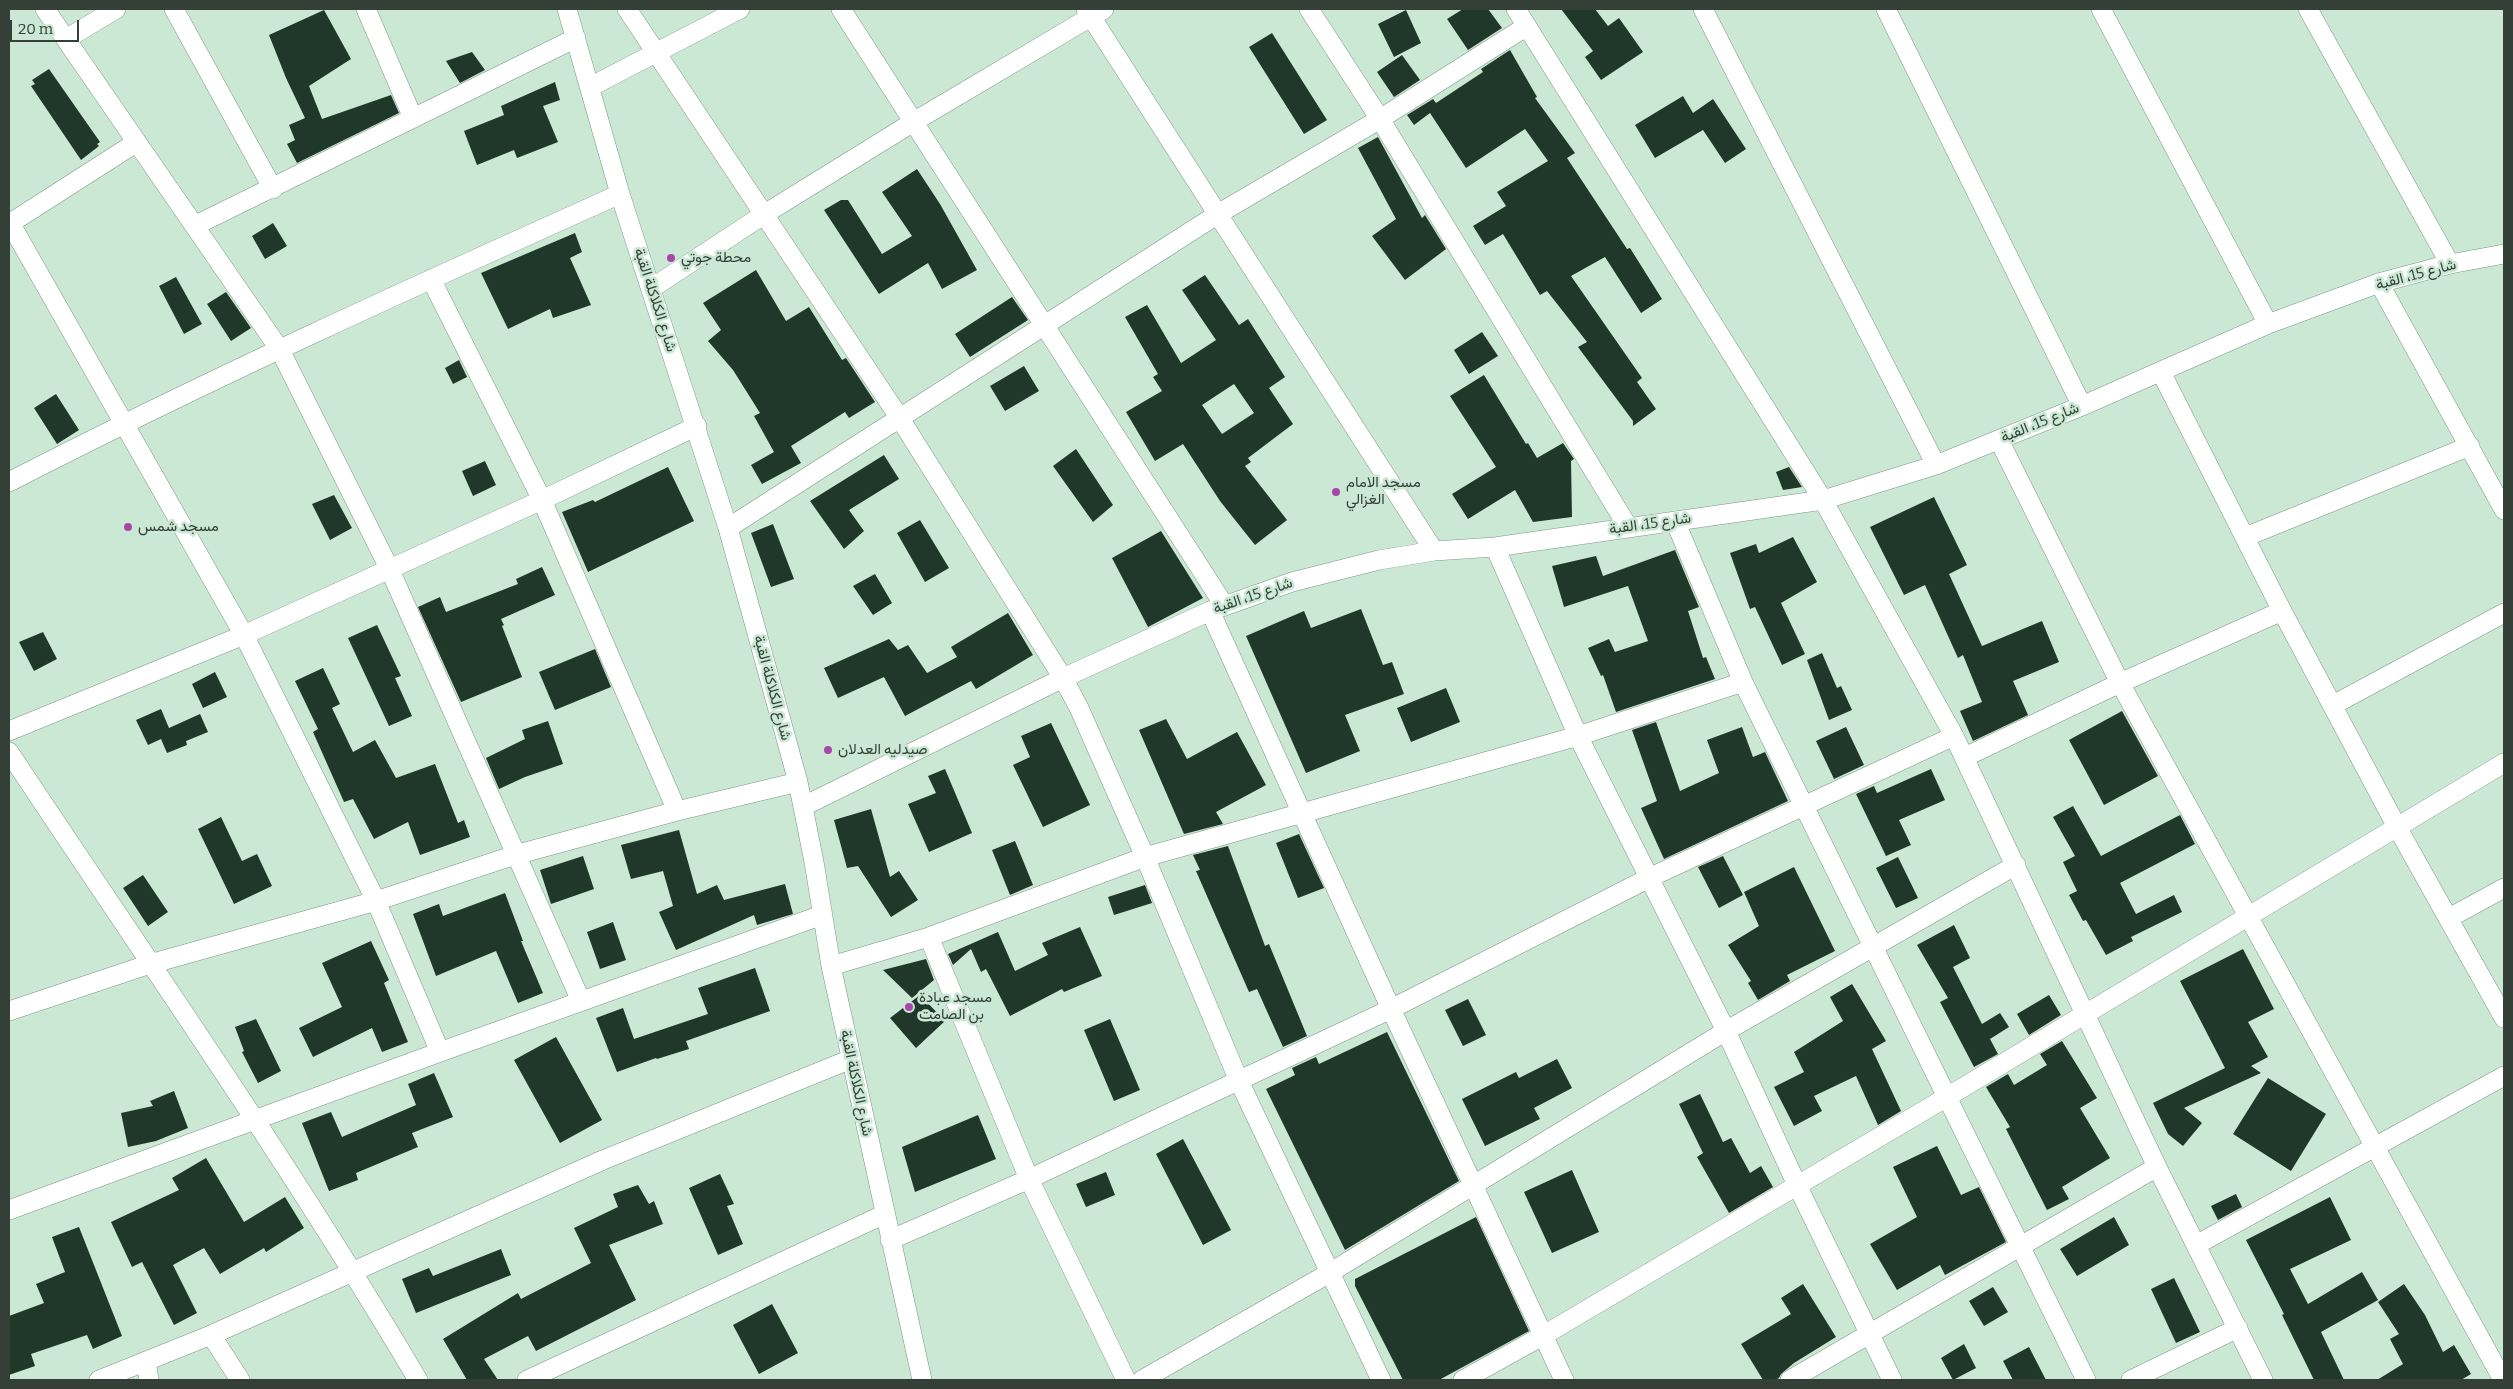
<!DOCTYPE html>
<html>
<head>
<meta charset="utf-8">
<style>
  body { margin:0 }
  #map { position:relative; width:2513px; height:1389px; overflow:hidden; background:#cbe8d4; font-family:Bitter,serif }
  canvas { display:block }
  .frame { position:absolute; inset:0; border:10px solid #333f37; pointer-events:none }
  .scale { position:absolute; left:10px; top:20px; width:69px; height:22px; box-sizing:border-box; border:2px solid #333f37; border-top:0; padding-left:6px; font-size:15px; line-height:18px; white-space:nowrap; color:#333f37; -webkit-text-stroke:4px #cbe8d4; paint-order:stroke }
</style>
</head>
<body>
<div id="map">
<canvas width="2513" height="1389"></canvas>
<div class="frame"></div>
<div class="scale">20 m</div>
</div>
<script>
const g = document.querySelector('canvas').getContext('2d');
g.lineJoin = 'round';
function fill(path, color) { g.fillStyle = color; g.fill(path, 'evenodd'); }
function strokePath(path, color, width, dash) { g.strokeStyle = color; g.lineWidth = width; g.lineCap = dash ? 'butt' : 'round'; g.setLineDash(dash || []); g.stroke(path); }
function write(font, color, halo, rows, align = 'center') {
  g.font = font + ' Bitter,Vazirmatn,serif'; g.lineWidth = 5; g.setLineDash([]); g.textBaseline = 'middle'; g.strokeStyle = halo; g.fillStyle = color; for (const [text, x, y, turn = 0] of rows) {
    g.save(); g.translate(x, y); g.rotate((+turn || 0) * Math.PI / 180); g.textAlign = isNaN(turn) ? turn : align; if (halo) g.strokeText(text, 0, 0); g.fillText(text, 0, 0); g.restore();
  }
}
const building = new Path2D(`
  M 1463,9 L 1488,9 L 1502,28 L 1468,50 L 1447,19 Z
  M 1561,9 L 1595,9 L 1608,26 L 1619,18 L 1643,52 L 1601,80 L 1585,57 L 1593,51 Z
  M 324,10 L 351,59 L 309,86 L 322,119 L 391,95 L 399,113 L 297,163 L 287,144 L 295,140 L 289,125 L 305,118 L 286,78 L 269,35 Z
  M 1406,10 L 1421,43 L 1394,57 L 1378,24 Z
  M 1272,33 L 1327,120 L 1304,134 L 1249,47 Z
  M 1510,50 L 1537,97 L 1535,98 L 1575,153 L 1567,158 L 1627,249 L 1630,248 L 1662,299 L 1641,313 L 1605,257 L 1571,276 L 1642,378 L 1637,382 L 1656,409 L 1633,426 L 1633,421 L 1578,347 L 1587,342 L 1547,291 L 1540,295 L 1503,234 L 1485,245 L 1473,226 L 1506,206 L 1497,192 L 1548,161 L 1525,129 L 1466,168 L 1430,113 L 1414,125 L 1407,115 L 1433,99 L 1436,103 L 1483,72 L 1481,69 Z
  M 472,52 L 485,70 L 460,83 L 446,61 Z
  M 1402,55 L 1420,80 L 1394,97 L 1377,72 Z
  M 49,69 L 100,142 L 97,144 L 99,146 L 81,160 L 31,86 L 35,84 L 32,80 Z
  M 555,82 L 560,100 L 543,106 L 558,142 L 517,158 L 514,150 L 477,165 L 464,131 L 504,115 L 501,106 Z
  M 1683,96 L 1693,113 L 1713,99 L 1746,149 L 1725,163 L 1703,130 L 1655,158 L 1635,125 Z
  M 1378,137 L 1422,218 L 1425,215 L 1446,249 L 1405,280 L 1372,236 L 1396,219 L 1358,148 Z
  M 917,169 L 940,204 L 977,270 L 942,289 L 928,263 L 879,294 L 824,210 L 841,200 L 848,200 L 882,254 L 912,236 L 882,192 Z
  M 273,223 L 287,246 L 265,259 L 252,236 Z
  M 575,233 L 582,252 L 570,258 L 591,305 L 553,318 L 550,309 L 508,329 L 481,273 Z
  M 756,270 L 786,321 L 809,307 L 842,360 L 846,358 L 875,402 L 849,418 L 845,412 L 791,446 L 801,463 L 762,484 L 751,465 L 774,452 L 754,416 L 760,413 L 733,370 L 708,341 L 721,330 L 703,303 Z
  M 1205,275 L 1239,325 L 1248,319 L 1285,377 L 1269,388 L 1293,424 L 1248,458 L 1251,462 L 1245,466 L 1287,520 L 1255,545 L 1220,501 L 1183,444 L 1155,461 L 1126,412 L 1162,391 L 1153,377 L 1158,374 L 1125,317 L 1147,305 L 1181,363 L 1216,340 L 1182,290 ZM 1234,384 L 1254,413 L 1222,434 L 1202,405 Z
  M 176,277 L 202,324 L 184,334 L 159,286 Z
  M 226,292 L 251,328 L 231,341 L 207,304 Z
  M 1012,297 L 1028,320 L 970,357 L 955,334 Z
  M 1482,332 L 1498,356 L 1469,374 L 1454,350 Z
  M 459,360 L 467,377 L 453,384 L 445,368 Z
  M 1024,366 L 1039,391 L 1005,411 L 990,386 Z
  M 1484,375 L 1526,444 L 1528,443 L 1537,458 L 1563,443 L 1574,459 L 1571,461 L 1572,517 L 1533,522 L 1515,490 L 1468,519 L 1452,494 L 1496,467 L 1450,396 Z
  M 56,394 L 79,430 L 57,444 L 34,408 Z
  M 1076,449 L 1113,505 L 1093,522 L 1053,466 Z
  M 884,455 L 899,479 L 849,510 L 864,531 L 844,549 L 810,501 Z
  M 485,461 L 496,485 L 473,496 L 462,471 Z
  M 668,467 L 694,521 L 588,572 L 562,512 L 593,500 L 595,502 Z
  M 1789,467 L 1802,487 L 1783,490 L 1776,472 Z
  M 334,495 L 352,528 L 330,540 L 312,504 Z
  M 1934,497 L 1967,565 L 1949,574 L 1982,646 L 2042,621 L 2059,662 L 2013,681 L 2028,715 L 1973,741 L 1960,711 L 1982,702 L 1963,655 L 1958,658 L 1925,585 L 1904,595 L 1870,527 Z
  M 920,520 L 949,568 L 925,582 L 897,533 Z
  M 773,524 L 794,579 L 771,587 L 751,533 Z
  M 1161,531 L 1203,598 L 1148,627 L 1112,558 Z
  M 1793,537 L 1817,582 L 1781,603 L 1805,654 L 1782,665 L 1755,607 L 1750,609 L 1730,553 L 1756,544 L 1759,553 Z
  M 1675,550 L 1699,607 L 1688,611 L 1703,658 L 1706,657 L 1715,679 L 1616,712 L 1603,675 L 1601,676 L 1588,648 L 1609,639 L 1615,652 L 1648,641 L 1628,586 L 1564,607 L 1552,566 L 1596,556 L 1603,576 Z
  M 542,567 L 555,595 L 501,619 L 504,625 L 502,626 L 522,677 L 461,702 L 418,607 L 440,597 L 446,612 L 518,584 L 516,579 Z
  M 875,574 L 892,603 L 873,615 L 853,586 Z
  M 1361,609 L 1383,665 L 1392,662 L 1404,694 L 1345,715 L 1360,751 L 1306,773 L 1246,636 L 1304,611 L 1311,628 Z
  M 1008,613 L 1033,655 L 976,689 L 971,681 L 905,716 L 884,677 L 838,698 L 824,668 L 889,639 L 898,650 L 908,645 L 927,673 L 957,657 L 951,647 Z
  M 377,625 L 401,676 L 395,678 L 412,716 L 389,726 L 348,638 Z
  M 43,632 L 57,659 L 34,671 L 19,642 Z
  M 595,649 L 611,687 L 555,710 L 539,672 Z
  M 1822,653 L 1837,688 L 1841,686 L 1852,710 L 1829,720 L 1807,660 Z
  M 323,668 L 340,704 L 332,708 L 353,752 L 375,740 L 396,778 L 435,764 L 458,823 L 464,820 L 470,837 L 420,855 L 408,822 L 374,839 L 353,799 L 344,802 L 313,732 L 318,729 L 295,681 Z
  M 215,672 L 227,697 L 203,708 L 192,684 Z
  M 1446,688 L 1460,722 L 1411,742 L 1397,708 Z
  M 161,709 L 169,728 L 200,714 L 208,732 L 186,741 L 187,745 L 167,753 L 161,739 L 148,745 L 136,720 Z
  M 2122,711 L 2158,776 L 2104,805 L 2069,740 Z
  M 1166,719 L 1187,759 L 1237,732 L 1266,785 L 1216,812 L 1223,824 L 1184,834 L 1139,730 Z
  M 548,721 L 563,764 L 525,777 L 499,789 L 486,758 L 525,739 L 522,730 Z
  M 1656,722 L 1680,791 L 1719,773 L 1707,740 L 1742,727 L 1753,757 L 1765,752 L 1788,801 L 1664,859 L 1641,808 L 1657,801 L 1632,730 Z
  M 1051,723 L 1090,805 L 1043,827 L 1013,765 L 1030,757 L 1021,736 Z
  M 1846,727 L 1864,765 L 1834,779 L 1816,741 Z
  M 945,769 L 972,833 L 929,852 L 908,804 L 936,793 L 928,776 Z
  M 1931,769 L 1945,800 L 1899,820 L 1911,845 L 1886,856 L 1856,794 L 1874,786 L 1877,793 Z
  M 2073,806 L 2101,856 L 2180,815 L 2195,844 L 2120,883 L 2136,914 L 2174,895 L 2182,912 L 2131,937 L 2133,941 L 2106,955 L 2086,920 L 2083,921 L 2069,895 L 2077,891 L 2063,862 L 2075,856 L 2053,817 Z
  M 871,809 L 890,877 L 899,871 L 918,900 L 891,917 L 858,866 L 847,868 L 834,820 Z
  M 221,817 L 242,861 L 257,854 L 272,886 L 234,904 L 198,829 Z
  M 679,830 L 697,894 L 717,885 L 724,900 L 785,884 L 793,914 L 757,925 L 754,915 L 676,950 L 659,912 L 673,906 L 663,871 L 631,879 L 621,845 Z
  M 1299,834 L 1324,888 L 1298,898 L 1276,843 Z
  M 1015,841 L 1033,885 L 1010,895 L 992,850 Z
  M 1228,846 L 1265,946 L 1269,944 L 1307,1036 L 1283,1047 L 1257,989 L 1249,992 L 1196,871 L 1200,870 L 1193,855 Z
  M 583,856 L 594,889 L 551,904 L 540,870 Z
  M 1723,856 L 1743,895 L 1719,908 L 1698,867 Z
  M 1898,857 L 1918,898 L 1896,908 L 1876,868 Z
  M 1794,867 L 1835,951 L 1787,975 L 1790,981 L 1758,1000 L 1748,983 L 1751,981 L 1728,945 L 1759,926 L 1744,892 Z
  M 143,875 L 168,912 L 148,926 L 123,888 Z
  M 1145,885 L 1152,903 L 1114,915 L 1108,897 Z
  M 505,893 L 523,941 L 521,941 L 543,993 L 518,1003 L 496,951 L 436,976 L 413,914 L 439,904 L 443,916 Z
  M 613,922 L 626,960 L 600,969 L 587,932 Z
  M 1954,925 L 1970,958 L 1953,967 L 1982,1024 L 2000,1013 L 2009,1027 L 1990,1039 L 1998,1054 L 1974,1067 L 1940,1002 L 1948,998 L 1917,945 Z
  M 1080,927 L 1102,976 L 1064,992 L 1062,989 L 1010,1016 L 986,969 L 981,972 L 971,949 L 953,965 L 948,954 L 998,932 L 1015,971 L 1048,955 L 1042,943 Z
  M 371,941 L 389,980 L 384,983 L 408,1042 L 382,1052 L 372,1028 L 313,1057 L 299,1028 L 342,1007 L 322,963 Z
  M 2243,949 L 2274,1009 L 2248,1022 L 2268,1057 L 2251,1066 L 2261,1073 L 2184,1108 L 2202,1123 L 2183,1146 L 2168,1134 L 2153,1103 L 2225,1068 L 2180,981 Z
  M 926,959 L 934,980 L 912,998 L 883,970 Z
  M 755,968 L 770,1011 L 686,1041 L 689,1049 L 657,1059 L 656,1058 L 617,1072 L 596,1018 L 623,1008 L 634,1039 L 708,1014 L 698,988 Z
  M 1852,984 L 1886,1041 L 1872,1049 L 1901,1111 L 1878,1125 L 1856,1076 L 1814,1096 L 1822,1111 L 1794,1126 L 1774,1087 L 1804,1072 L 1794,1052 L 1843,1021 L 1830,997 Z
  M 920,995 L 945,1021 L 916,1048 L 890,1018 Z
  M 2049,995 L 2061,1015 L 2029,1035 L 2017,1014 Z
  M 1468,999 L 1486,1035 L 1463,1046 L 1445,1010 Z
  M 256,1019 L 281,1071 L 258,1083 L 242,1052 L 244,1051 L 235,1027 Z
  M 1110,1019 L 1140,1090 L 1114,1101 L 1084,1030 Z
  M 1387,1032 L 1459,1181 L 1345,1250 L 1266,1089 L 1295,1075 L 1292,1068 L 1316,1057 L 1319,1064 Z
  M 556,1037 L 602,1120 L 560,1143 L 514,1060 Z
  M 2062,1041 L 2097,1098 L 2080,1108 L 2110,1158 L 2062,1187 L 2069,1199 L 2047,1210 L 2006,1129 L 2010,1127 L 1986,1087 L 2008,1074 L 2014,1085 L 2047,1065 L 2040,1054 Z
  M 1557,1059 L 1572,1088 L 1534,1108 L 1540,1119 L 1485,1146 L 1462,1099 L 1516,1072 L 1519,1078 Z
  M 434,1073 L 453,1117 L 412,1133 L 418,1147 L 356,1173 L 358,1180 L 329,1191 L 302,1123 L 331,1112 L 342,1137 L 416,1105 L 408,1084 Z
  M 2268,1078 L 2326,1114 L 2291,1171 L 2233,1134 Z
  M 174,1091 L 188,1128 L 156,1141 L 128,1147 L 121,1113 L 153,1106 L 150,1101 Z
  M 1700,1094 L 1723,1142 L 1731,1138 L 1750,1173 L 1761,1166 L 1773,1187 L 1729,1213 L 1697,1157 L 1703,1153 L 1679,1104 Z
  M 978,1115 L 996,1159 L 915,1192 L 902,1147 Z
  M 1183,1139 L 1231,1230 L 1203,1245 L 1156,1154 Z
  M 1937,1146 L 1961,1195 L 1979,1187 L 2006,1242 L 1945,1275 L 1940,1265 L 1897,1290 L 1870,1244 L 1917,1217 L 1893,1167 Z
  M 206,1158 L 244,1222 L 285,1197 L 304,1228 L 266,1252 L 264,1248 L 220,1274 L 204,1248 L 173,1265 L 197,1313 L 174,1325 L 142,1262 L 132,1267 L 111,1222 L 179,1190 L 172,1178 Z
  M 1572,1170 L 1599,1232 L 1552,1253 L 1524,1192 Z
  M 1106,1172 L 1115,1195 L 1086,1207 L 1076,1184 Z
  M 720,1174 L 734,1204 L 727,1206 L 743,1244 L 718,1255 L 689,1188 Z
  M 638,1185 L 649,1204 L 654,1201 L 663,1224 L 609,1245 L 636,1300 L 536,1351 L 528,1336 L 484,1359 L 498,1380 L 467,1380 L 443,1339 L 518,1293 L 521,1299 L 591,1263 L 574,1228 L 618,1207 L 613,1194 Z
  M 2236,1194 L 2242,1207 L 2218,1220 L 2211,1206 Z
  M 2330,1197 L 2351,1240 L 2290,1269 L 2308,1304 L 2362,1272 L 2378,1300 L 2321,1332 L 2344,1380 L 2314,1380 L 2282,1315 L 2284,1314 L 2246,1240 Z
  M 1476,1217 L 1529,1331 L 1439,1380 L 1403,1380 L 1355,1286 L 1355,1279 Z
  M 2114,1217 L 2129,1245 L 2077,1276 L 2060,1249 Z
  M 79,1227 L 122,1336 L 93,1349 L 87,1335 L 31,1354 L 35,1366 L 9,1375 L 9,1316 L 44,1303 L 36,1284 L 65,1272 L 52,1237 Z
  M 501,1249 L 511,1275 L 416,1313 L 402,1279 L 429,1268 L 433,1276 Z
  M 2174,1278 L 2200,1332 L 2176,1343 L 2151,1289 Z
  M 1803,1284 L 1836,1337 L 1794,1363 L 1781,1374 L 1779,1378 L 1775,1380 L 1763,1380 L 1741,1344 L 1791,1314 L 1781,1298 Z
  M 2404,1284 L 2425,1315 L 2443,1352 L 2454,1345 L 2471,1374 L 2461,1380 L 2377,1380 L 2403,1364 L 2390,1339 L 2399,1334 L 2378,1302 Z
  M 1993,1287 L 2008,1312 L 1984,1326 L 1969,1301 Z
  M 772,1304 L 798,1353 L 759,1374 L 733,1325 Z
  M 1964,1344 L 1976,1368 L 1953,1380 L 1941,1358 Z
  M 2029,1347 L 2046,1380 L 2013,1380 L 2003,1361 Z`);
const minor = new Path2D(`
  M 45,9 L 280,350 L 390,570 L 581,1001
  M 174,9 L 273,189
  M 366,9 L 413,118
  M 567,9 L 620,194 L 728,528 L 798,782 L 814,862 L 831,966 L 922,1380
  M 627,9 L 899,417 L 1063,678 L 1079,708 L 1145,857 L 1239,1081 L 1381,1380
  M 841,9 L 1224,605
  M 1086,9 L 1434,551
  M 1309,9 L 1380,119 L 1628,527
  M 1516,9 L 1823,500 L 1954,736 L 2157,1167 L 2263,1380
  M 1703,9 L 1936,465
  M 1886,9 L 2082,406
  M 2101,9 L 2268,324
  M 2308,9 L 2450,264
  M 66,39 L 116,9
  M 590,87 L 740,9
  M 9,221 L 244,635 L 376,901 L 440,1052
  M 9,224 L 137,142
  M 196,225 L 576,38
  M 431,279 L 542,500 L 677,811
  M 2379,283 L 2504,510
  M 652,288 L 763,215 L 915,121 L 1104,9
  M 2161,372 L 2282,611 L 2397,827 L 2504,1018
  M 1999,440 L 2120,683 L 2503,1380
  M 9,482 C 209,379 415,286 620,194
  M 1675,521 L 1743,682 L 2086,1380
  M 728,528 L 1218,214 L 1380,119 L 1527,26
  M 2245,537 L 2470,446
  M 1495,547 L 1578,736 L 1726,1031 L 1797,1185 L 1892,1380
  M 1210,611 L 1391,1009 L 1564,1380
  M 2333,705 L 2504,613
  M 9,731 L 244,635 L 542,500 L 697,426
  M 9,752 C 147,960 291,1165 418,1380
  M 1965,757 L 2120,683 L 2282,611
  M 804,806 L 1063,678 L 1210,611 L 1292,582 L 1379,560 L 1434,551 L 1495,547 L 1823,500 L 1936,465 L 2082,406 L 2268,324 L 2379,283 L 2450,264 L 2504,254
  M 2449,918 L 2504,888
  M 929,937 L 1029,1179 L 1126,1380
  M 831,966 L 929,937 L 1145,857 L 1578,736 L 1743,682
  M 9,1011 L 150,964 L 376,901 L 515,855 L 677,811 L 798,782
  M 9,1210 L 440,1052 L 822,915
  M 890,1240 L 1029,1179 L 1391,1009 L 1651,877 L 1954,736
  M 2196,1245 L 2504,1076
  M 211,1335 L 240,1380
  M 146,1361 L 149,1380
  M 99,1380 L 211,1335 L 603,1160 L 851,1059
  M 527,1380 L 885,1214
  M 1142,1380 L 1331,1272 L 1726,1031 L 2016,865
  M 1463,1380 L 1544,1335 L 1947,1097 L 2504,763
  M 1790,1380 L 2157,1167
  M 2131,1380 L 2238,1328`);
const markers = [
  [671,258,5,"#a946ab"],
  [1336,492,5,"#a946ab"],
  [128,527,5,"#a946ab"],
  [828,750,5,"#a946ab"],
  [909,1007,5,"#a946ab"]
];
const poiNames = [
  ["محطة جوتي",681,258],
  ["مسجد الامام",1346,483],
  ["الغزالي",1346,500],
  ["مسجد شمس",138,527],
  ["صيدليه العدلان",838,750],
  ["مسجد عبادة",919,998],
  ["بن الصامت",919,1015]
];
const streetNames = [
  ["شارع 15، القبة",2416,275,-15],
  ["شارع الكلاكلة القبة",655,300,72],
  ["شارع 15، القبة",2040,423,-22],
  ["شارع 15، القبة",1650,524,-8],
  ["شارع 15، القبة",1253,596,-19],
  ["شارع الكلاكلة القبة",772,688,75],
  ["شارع الكلاكلة القبة",856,1083,78]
];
fill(building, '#203829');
strokePath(minor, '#7d9886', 20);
strokePath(minor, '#fff', 19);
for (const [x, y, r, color] of markers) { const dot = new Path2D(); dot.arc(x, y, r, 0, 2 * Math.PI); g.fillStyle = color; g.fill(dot); strokePath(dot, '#cbe8d4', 2); }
write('15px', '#333f37', '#cbe8d4', poiNames, 'left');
write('15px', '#333f37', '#cbe8d4', streetNames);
</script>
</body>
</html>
